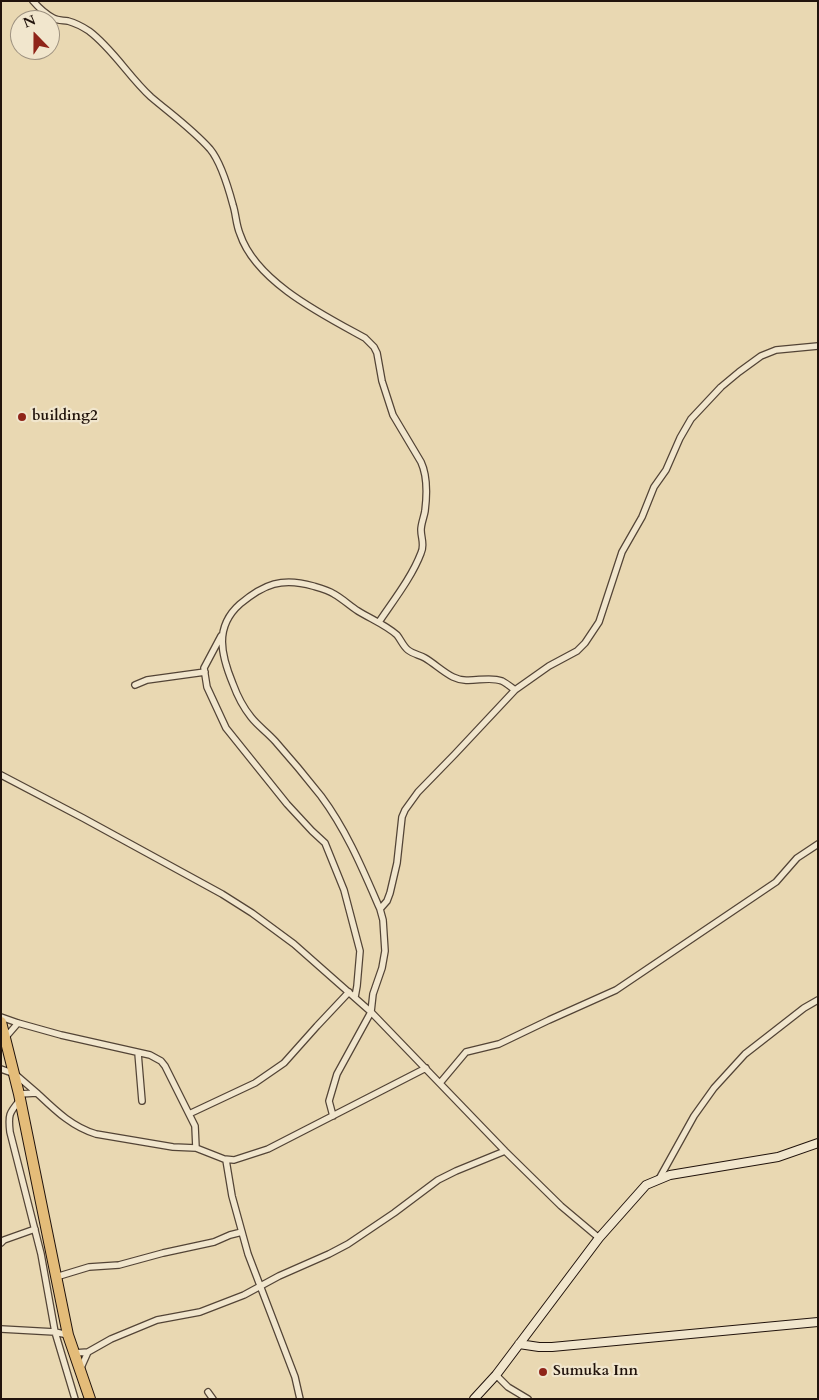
<!DOCTYPE html>
<html>
<head>
<meta charset="utf-8">
<style>
  body { margin:0 }
  #map { position:relative; width:819px; height:1400px; overflow:hidden; background:#e9d8b2; font-family:Cardo,serif }
  canvas { display:block }
  .frame { position:absolute; inset:0; border:2px solid #21130c; pointer-events:none }
  .north { position:absolute; left:10px; top:10px; width:50px; height:50px; box-sizing:border-box; background:#f1e6cd; border:1px solid #9e9280; border-radius:50%; rotate:338deg; font-size:14px; font-weight:700; line-height:20px; text-align:center; color:#21130c }
  .north::after { content:''; display:block; margin:auto; width:18px; height:22px; background:#8f2418; clip-path:polygon(50% 0,100% 100%,50% 72%,0 100%) }
</style>
</head>
<body>
<div id="map">
<canvas width="819" height="1400"></canvas>
<div class="frame"></div>
<div class="north">N</div>
</div>
<script>
const g = document.querySelector('canvas').getContext('2d');
g.lineJoin = 'round';
function strokePath(path, color, width, dash) { g.strokeStyle = color; g.lineWidth = width; g.lineCap = dash ? 'butt' : 'round'; g.setLineDash(dash || []); g.stroke(path); }
function write(font, color, halo, rows, align = 'center') {
  g.font = font + ' Cardo,serif'; g.lineWidth = 4.5; g.setLineDash([]); g.textBaseline = 'middle'; g.strokeStyle = halo; g.fillStyle = color; for (const [text, x, y, turn = 0] of rows) {
    g.save(); g.translate(x, y); g.rotate((+turn || 0) * Math.PI / 180); g.textAlign = isNaN(turn) ? turn : align; if (halo) g.strokeText(text, 0, 0); g.fillText(text, 0, 0); g.restore();
  }
}
const street = new Path2D(`
  M 33,1 C 39,8 46,14 53,18 C 58,21 63,20 68,21 C 75,23 83,27 89,31 C 113,49 129,77 151,97 C 171,114 192,129 210,149 C 220,161 229,190 233,205 C 236,214 236,225 240,234 C 256,282 323,315 365,338 L 374,347 L 377,353 L 382,381 L 393,415 L 421,462 C 428,477 427,495 425,511 C 424,517 421,524 421,530 C 421,538 425,545 421,553 C 412,577 393,601 379,622
  M 221,636 L 204,668 L 207,687 L 226,728 L 287,804 L 312,831 L 325,843 L 344,890 L 360,951 L 357,986 L 355,997
  M 135,685 L 147,680 L 205,672
  M 1,775 L 83,818 L 222,894 L 252,913 L 294,944 L 371,1012 L 505,1151 L 561,1206 L 599,1238
  M 380,909 C 363,870 347,831 321,796 C 306,777 291,759 275,741 C 267,732 258,726 251,717 C 243,707 237,695 233,684 C 221,655 214,627 240,604 C 264,584 282,577 313,586 C 320,588 328,590 334,594 C 343,599 350,606 358,611 C 371,619 386,625 397,635 C 401,640 403,646 408,650 C 413,654 420,655 425,658 C 435,664 443,672 453,677 C 469,685 487,675 502,681 C 506,683 511,687 515,690
  M 1,1017 L 18,1023 L 61,1035 L 150,1055 L 161,1061 L 165,1066 L 195,1126 L 196,1148
  M 5,1038 L 18,1023
  M 138,1053 L 142,1101
  M 1,1069 L 15,1074 L 37,1093
  M 440,1083 L 466,1052 L 499,1044 L 549,1020 L 616,990 L 776,882 L 797,858 L 818,844
  M 19,1094 L 37,1093 C 55,1110 72,1127 96,1134 L 173,1147 L 196,1148 L 224,1159 L 234,1160 L 268,1149 L 426,1068
  M 20,1100 C 9,1113 8,1115 10,1132 L 41,1254 L 55,1332 L 75,1399
  M 189,1114 L 255,1083 L 284,1063 L 317,1026 L 349,992
  M 333,1116 L 329,1101 L 337,1074 L 371,1012 L 373,994 L 382,968 L 385,951 L 383,920 L 380,909 L 387,901 L 390,893 L 397,863 L 402,817 L 405,810 L 418,792 L 455,754 L 515,690 L 549,666 L 577,651 L 585,643 L 599,622 L 622,552 L 642,517 L 654,487 L 666,470 L 680,438 L 691,419 L 721,387 L 739,372 L 761,356 L 776,350 L 818,346
  M 226,1160 L 232,1196 L 248,1254 L 295,1377 L 300,1399
  M 659,1179 L 694,1116 L 714,1088 L 745,1054 L 804,1008 L 818,1000
  M 1,1243 L 4,1240 L 35,1229
  M 56,1277 L 89,1267 L 119,1265 L 163,1253 L 214,1242 L 230,1235 L 242,1232
  M 1,1329 L 55,1332 L 68,1335
  M 74,1353 L 88,1352 L 111,1339 L 157,1320 L 200,1312 L 244,1295 L 279,1276 L 329,1254 L 348,1244 L 394,1213 L 438,1180 L 456,1171 L 505,1151
  M 80,1370 L 88,1352
  M 496,1375 L 508,1387 L 528,1399
  M 208,1392 L 213,1399`);
const secondary = new Path2D(`
  M 519,1344 L 539,1347 L 552,1347 L 818,1322
  M 474,1399 L 496,1375 L 599,1238 L 646,1185 L 670,1175 L 778,1157 L 818,1143`);
const highway = new Path2D(`
  M 1,1022 L 19,1094 L 68,1335 L 90,1399`);
const markers = [
  [22,417,5,"#8f2418"],
  [543,1372,5,"#8f2418"]
];
const poiNames = [
  ["building2",32,417],
  ["Sumuka Inn",553,1372]
];
strokePath(street, '#534436', 8);
strokePath(secondary, '#21130c', 10);
strokePath(highway, '#21130c', 12);
strokePath(street, '#f1e6cd', 5.5);
strokePath(secondary, '#f1e6cd', 8);
strokePath(highway, '#e4bc79', 10);
for (const [x, y, r, color] of markers) { const dot = new Path2D(); dot.arc(x, y, r, 0, 2 * Math.PI); g.fillStyle = color; g.fill(dot); strokePath(dot, '#f1e6cd', 2); }
write('bold 15px', '#21130c', '#f1e6cd', poiNames, 'left');
</script>
</body>
</html>
